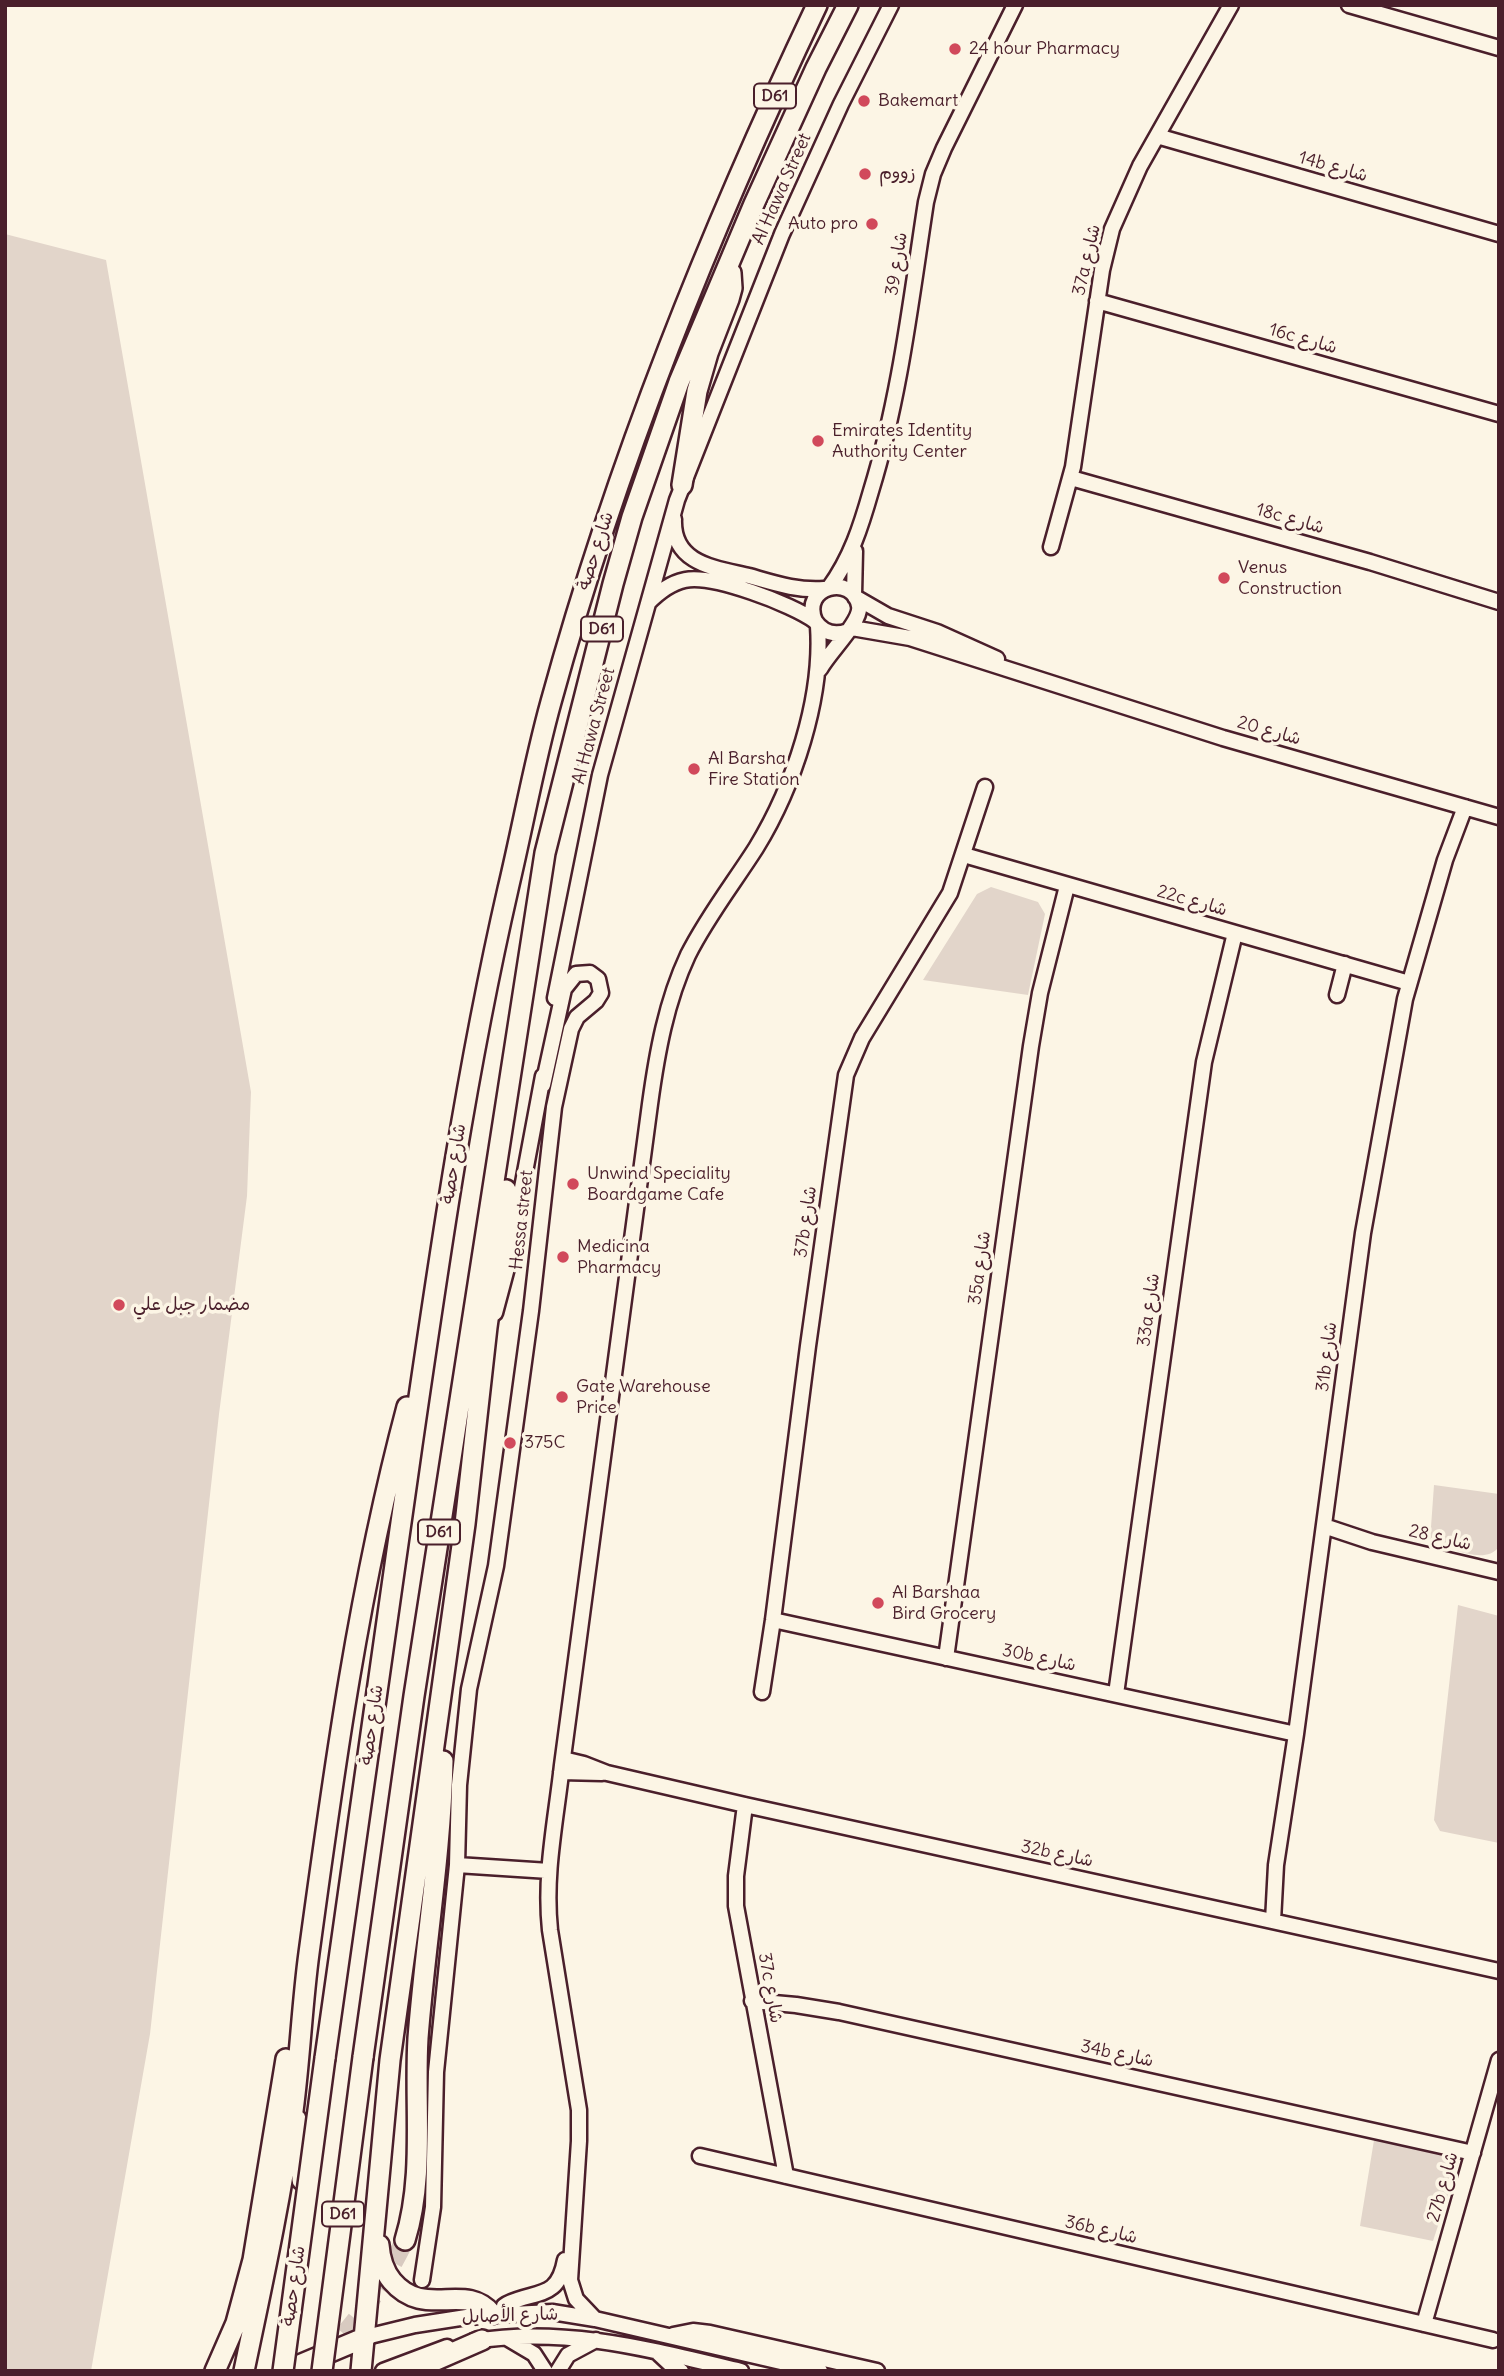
<!DOCTYPE html>
<html>
<head>
<meta charset="utf-8">
<style>
  body { margin:0 }
  #map { position:relative; width:1504px; height:2376px; overflow:hidden; background:#fcf5e5; font-family:Delius,sans-serif }
  canvas { display:block }
  .frame { position:absolute; inset:0; border:7px solid #4a1f2b; pointer-events:none }
</style>
</head>
<body>
<div id="map">
<canvas width="1504" height="2376"></canvas>
<div class="frame"></div>
</div>
<script>
const g = document.querySelector('canvas').getContext('2d');
g.lineJoin = 'round';
function fill(path, color) { g.fillStyle = color; g.fill(path, 'evenodd'); }
function strokePath(path, color, width, dash) { g.strokeStyle = color; g.lineWidth = width; g.lineCap = dash ? 'butt' : 'round'; g.setLineDash(dash || []); g.stroke(path); }
function write(font, color, halo, rows, align = 'center') {
  g.font = font + ' Delius,"Playpen Sans Arabic",sans-serif'; g.lineWidth = 7; g.setLineDash([]); g.textBaseline = 'middle'; g.strokeStyle = halo; g.fillStyle = color; for (const [text, x, y, turn = 0] of rows) {
    g.save(); g.translate(x, y); g.rotate((+turn || 0) * Math.PI / 180); g.textAlign = isNaN(turn) ? turn : align; if (halo) g.strokeText(text, 0, 0); g.fillText(text, 0, 0); g.restore();
  }
}
const green = new Path2D(`
  M 5,234 L 106,260 L 251,1092 L 247,1196 L 219,1414 L 150,2034 L 91,2371 L 5,2371 Z
  M 991,887 L 1038,902 L 1045,914 L 1028,995 L 923,980 L 977,894 Z
  M 1434,1485 L 1499,1494 L 1499,1547 C 1484,1566 1450,1547 1430,1541 Z
  M 1458,1605 L 1499,1616 L 1499,1843 L 1440,1831 L 1434,1820 Z
  M 1375,2134 L 1461,2155 L 1433,2241 L 1360,2226 Z`);
const majorTunnel = new Path2D(`
  M 324,2355 C 358,2324 384,2282 405,2240`);
const minor = new Path2D(`
  M 1349,5 L 1499,48
  M 1157,136 L 1499,234
  M 1097,301 L 1499,414
  M 1071,478 L 1370,562 L 1499,602
  M 674,519 C 672,564 715,568 749,576 C 774,583 797,591 824,589
  M 1051,547 L 1073,467 L 1102,270 L 1112,229 L 1140,166 L 1231,5
  M 829,588 C 851,558 861,526 871,491 C 900,397 911,299 926,202 L 933,174 L 944,148 L 1015,5
  M 854,595 L 855,551
  M 855,597 L 888,616 L 937,632 L 997,659
  M 648,603 C 659,592 670,583 685,580 C 712,574 792,604 815,621
  M 852,628 L 910,638 L 1223,738 L 1499,817
  M 820,669 C 830,651 862,621 859,606 C 853,573 800,586 815,621 C 823,633 835,636 848,631
  M 964,855 L 1409,983
  M 1337,995 L 1345,964
  M 555,998 L 600,775 L 677,500 L 782,234 L 841,104 L 891,5
  M 495,1313 L 507,1268 L 543,1076
  M 1324,1526 L 1372,1542 L 1499,1572
  M 773,1620 L 1296,1734
  M 946,1658 L 1031,1046 L 1040,993 L 1067,886
  M 762,1692 L 773,1620 L 808,1346 L 846,1075 L 862,1038 L 950,893 L 985,787
  M 1116,1694 L 1204,1062 L 1235,933
  M 563,1759 L 584,1764 L 607,1773 L 745,1805 L 1499,1971
  M 561,1772 L 602,1773
  M 745,1805 L 736,1876 L 736,1906 L 786,2176
  M 457,1865 L 549,1871
  M 1273,1921 L 1276,1865 L 1296,1734 L 1363,1233 L 1405,999 L 1445,860 L 1465,807
  M 752,2001 L 796,2005 L 839,2012 L 1473,2153
  M 700,2156 L 1493,2340
  M 422,2280 L 433,2207 L 436,2072 L 457,1865 L 459,1785 L 469,1689 L 496,1566 L 531,1311 L 554,1107 L 571,1029 L 577,1017 L 596,1001 L 601,993 L 598,979 L 590,973 L 576,974 L 564,989 L 543,1085
  M 504,2314 L 504,2306 L 507,2304 C 536,2290 558,2300 565,2260
  M 595,2319 L 576,2299 L 570,2280 L 579,2141 L 579,2110 L 550,1930 C 544,1874 556,1820 562,1765 L 650,1104 C 657,1053 666,1002 688,955 C 707,917 733,884 756,848 C 794,786 823,698 818,626
  M 1424,2324 L 1499,2060
  M 673,2335 L 693,2331 L 710,2333 L 877,2371
  M 366,2337 L 415,2325 L 473,2316 L 552,2312 L 595,2319 L 820,2371
  M 507,2338 L 534,2354 L 545,2371
  M 474,2341 C 566,2326 652,2350 741,2371
  M 657,2352 L 672,2366 L 681,2371
  M 383,2371 L 447,2347
  M 558,2371 L 568,2355 L 596,2340`);
const major = new Path2D(`
  M 682,485 L 697,391 L 708,353 L 729,299 L 732,288 L 731,273
  M 363,2057 L 414,1696 L 545,853 L 613,584 L 632,517 L 679,382 L 754,204 L 816,68 L 848,5
  M 325,2058 C 354,1854 383,1650 412,1445 C 439,1259 466,1072 508,889 C 523,826 534,763 551,702 C 617,461 710,231 817,5
  M 296,2119 L 302,2153 L 302,2180
  M 405,2240 C 425,2176 414,2105 418,2038 C 425,1946 441,1854 443,1761
  M 379,2245 C 380,2259 383,2270 392,2281 C 425,2320 465,2281 492,2314
  M 215,2371 L 236,2323 L 253,2260 L 286,2059
  M 244,2371 C 262,2285 281,2198 293,2111 C 300,2058 302,2005 309,1953 C 334,1769 359,1587 407,1407
  M 285,2371 L 366,2337
  M 361,2371 L 390,2060 L 465,1524 L 487,1327 L 506,1190
  M 411,2371 L 482,2340`);
const majorBridge = new Path2D(`
  M 283,2371 L 325,2058
  M 322,2371 L 363,2057`);
const markers = [
  [955,49,7,"#d1495b"],
  [864,101,7,"#d1495b"],
  [865,174,7,"#d1495b"],
  [872,224,7,"#d1495b"],
  [818,441,7,"#d1495b"],
  [1224,578,7,"#d1495b"],
  [694,769,7,"#d1495b"],
  [573,1184,7,"#d1495b"],
  [563,1257,7,"#d1495b"],
  [119,1305,7,"#d1495b"],
  [562,1397,7,"#d1495b"],
  [510,1443,7,"#d1495b"],
  [878,1603,7,"#d1495b"]
];
const shields = [
  [775,96,42],
  [602,629,42],
  [439,1532,42],
  [343,2214,42]
];
const shieldNames = [
  ["D61",775,96],
  ["D61",602,629],
  ["D61",439,1532],
  ["D61",343,2214]
];
const poiNames = [
  ["24 hour Pharmacy",969,49],
  ["Bakemart",878,101],
  ["زووم",879,174],
  ["Auto pro",858,224,"right"],
  ["Emirates Identity",832,431],
  ["Authority Center",832,452],
  ["Venus",1238,568],
  ["Construction",1238,589],
  ["Al Barsha",708,759],
  ["Fire Station",708,780],
  ["Unwind Speciality",587,1174],
  ["Boardgame Cafe",587,1195],
  ["Medicina",577,1247],
  ["Pharmacy",577,1268],
  ["مضمار جبل علي",133,1305],
  ["Gate Warehouse",576,1387],
  ["Price",576,1408],
  ["375C",524,1443],
  ["Al Barshaa",892,1593],
  ["Bird Grocery",892,1614]
];
const streetNames = [
  ["14b شارع",1333,167,16],
  ["Al Hawa Street",782,189,-66],
  ["37a شارع",1087,260,-77],
  ["شارع 39",897,264,-81],
  ["16c شارع",1303,339,16],
  ["18c شارع",1290,519,16],
  ["شارع حصة",596,551,-72],
  ["Al Hawa Street",594,726,-75],
  ["شارع 20",1269,731,16],
  ["22c شارع",1192,901,16],
  ["شارع حصة",454,1164,-81],
  ["Hessa street",522,1220,-84],
  ["37b شارع",806,1222,-82],
  ["35a شارع",980,1268,-82],
  ["33a شارع",1149,1310,-82],
  ["31b شارع",1327,1357,-83],
  ["شارع 28",1440,1538,13],
  ["30b شارع",1039,1658,12],
  ["شارع حصة",372,1725,-82],
  ["32b شارع",1057,1854,12],
  ["37c شارع",770,1988,80],
  ["34b شارع",1117,2054,12],
  ["27b شارع",1443,2187,-74],
  ["36b شارع",1101,2230,13],
  ["شارع حصة",294,2286,-82],
  ["شارع الأصايل",510,2316,-2]
];
fill(green, '#e2d5ca');
strokePath(majorTunnel, '#d8cac0', 19, [19, 10]);
strokePath(minor, '#4a1f2b', 19);
strokePath(major, '#4a1f2b', 24);
strokePath(minor, '#fcf5e5', 14);
strokePath(major, '#fcf5e5', 19);
strokePath(majorBridge, '#4a1f2b', 24, []);
strokePath(majorBridge, '#fcf5e5', 19);
for (const [x, y, r, color] of markers) { const dot = new Path2D(); dot.arc(x, y, r, 0, 2 * Math.PI); g.fillStyle = color; g.fill(dot); strokePath(dot, '#fcf5e5', 2.5); }
for (const [x, y, w] of shields) { const box = new Path2D(); box.roundRect(x - w / 2, y - 12.5, w, 25, 5); g.fillStyle = '#fcf5e5'; g.fill(box); strokePath(box, '#4a1f2b', 2); }
write('bold 16px', '#4a1f2b', null, shieldNames);
write('18px', '#4a1f2b', '#fcf5e5', poiNames, 'left');
write('18px', '#4a1f2b', '#fcf5e5', streetNames);
</script>
</body>
</html>
